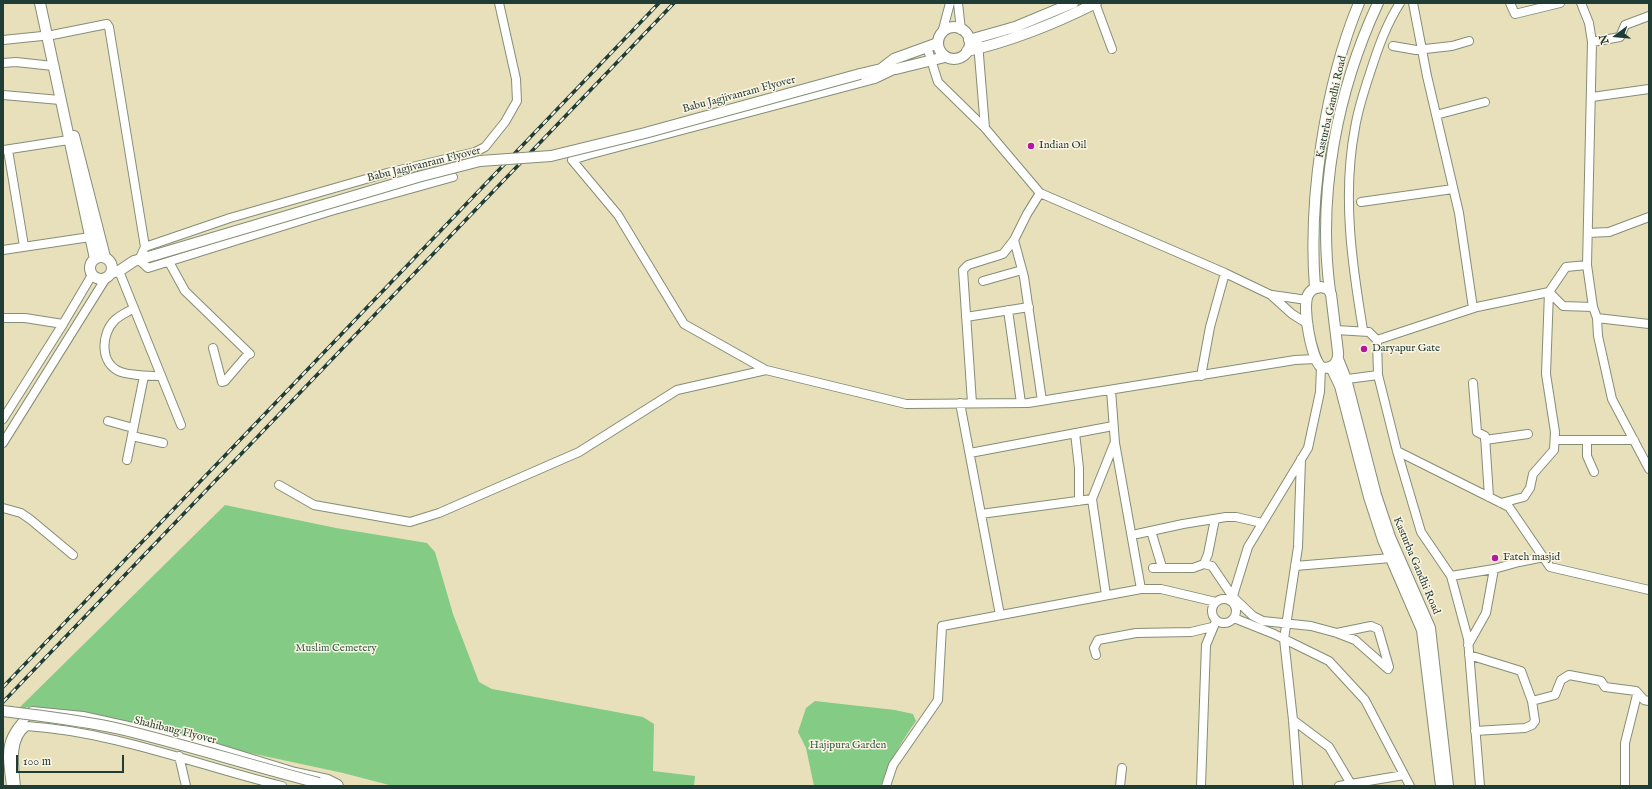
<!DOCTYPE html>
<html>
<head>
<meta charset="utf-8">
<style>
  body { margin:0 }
  #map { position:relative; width:1652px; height:789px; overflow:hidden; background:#e8e0ba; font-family:"IM FELL English",serif }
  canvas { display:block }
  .frame { position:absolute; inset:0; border:4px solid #1f3d34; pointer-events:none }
  .north { position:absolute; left:1596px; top:16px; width:40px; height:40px; -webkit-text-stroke:3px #fcf5e5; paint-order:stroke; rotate:254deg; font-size:11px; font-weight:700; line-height:16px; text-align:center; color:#1f3d34 }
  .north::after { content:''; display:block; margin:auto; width:14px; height:18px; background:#1f3d34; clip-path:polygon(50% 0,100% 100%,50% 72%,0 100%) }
  .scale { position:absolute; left:16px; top:755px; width:108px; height:18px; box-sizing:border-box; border:2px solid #1f3d34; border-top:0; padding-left:5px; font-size:12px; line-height:14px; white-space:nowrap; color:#1f3d34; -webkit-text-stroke:3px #fcf5e5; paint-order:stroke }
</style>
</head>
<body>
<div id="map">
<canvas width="1652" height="789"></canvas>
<div class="frame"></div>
<div class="north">N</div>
<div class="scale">100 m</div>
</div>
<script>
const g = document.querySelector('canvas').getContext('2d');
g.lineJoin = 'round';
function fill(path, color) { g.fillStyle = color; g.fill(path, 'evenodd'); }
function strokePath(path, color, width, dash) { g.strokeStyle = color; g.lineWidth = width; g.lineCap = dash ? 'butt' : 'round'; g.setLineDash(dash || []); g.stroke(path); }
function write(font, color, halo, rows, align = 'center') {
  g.font = font + ' "IM FELL English",serif'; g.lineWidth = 3; g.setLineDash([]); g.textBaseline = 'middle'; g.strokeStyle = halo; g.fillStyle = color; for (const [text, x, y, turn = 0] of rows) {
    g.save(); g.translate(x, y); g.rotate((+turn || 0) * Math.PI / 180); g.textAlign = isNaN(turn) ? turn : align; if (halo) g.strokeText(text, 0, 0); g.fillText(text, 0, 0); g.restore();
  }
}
const green = new Path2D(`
  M 225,505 L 336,528 L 427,543 L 435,552 L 453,614 L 479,682 L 492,689 L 643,717 L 654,724 L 653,771 L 695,776 L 694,786 L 393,786 L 343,773 L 32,706 L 17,710 Z
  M 815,701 L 895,710 L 913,714 L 916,721 C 901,742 890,761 881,786 L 814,786 L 806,748 L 798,732 L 806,708 Z`);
const minor = new Path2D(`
  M 958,3 L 961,30
  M 1095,3 L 1112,49
  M 1413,3 L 1427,76 L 1459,213 L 1473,308
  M 1510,3 L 1515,14 L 1560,3
  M 1581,3 L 1589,23 L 1592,42 L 1587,265 L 1593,307 L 1597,318 L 1598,336 L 1612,399 L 1649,469
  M 942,33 L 950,3
  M 3,40 L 52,35 L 107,24 L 109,27 L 145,247
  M 1592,42 L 1620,37 L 1625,25 L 1649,16
  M 978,43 L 985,128
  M 1393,46 L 1416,50 L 1452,46 L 1469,41
  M 927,47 L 938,82 L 985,128 L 1040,193 L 1225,273 L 1271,295 L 1292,314 L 1308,324
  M 3,63 L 16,62 L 53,66
  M 896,69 L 875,79 L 588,155 L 572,160 L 618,215 L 684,324 L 766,370 L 906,404 L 1028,403 L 1295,360 L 1316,359
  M 3,95 L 60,100
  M 1592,97 L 1649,89
  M 1436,115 L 1485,102
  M 4,150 L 75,139
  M 8,150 L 24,246
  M 453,177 L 331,211 L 148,268 L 139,260 L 145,247 L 230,218 L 387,173 L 475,152 L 485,147 L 505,122 L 517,101 L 516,79 L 499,3
  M 1361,202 L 1453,189
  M 1588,233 L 1609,232 L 1649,217
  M 1014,240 L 1024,277 L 1042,401
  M 3,250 L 90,237
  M 169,262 L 185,291 L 250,354
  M 119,271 L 181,425
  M 983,281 L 1022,270
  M 1549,292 L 1563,306 L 1593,307
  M 1272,295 L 1307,300
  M 134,308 C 128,312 120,315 115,320 C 101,333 99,364 121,372 C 134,376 148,376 161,376
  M 1008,310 L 1021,403
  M 966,317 L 1029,307
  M 3,318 L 25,318 L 63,324
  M 1597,318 L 1649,324
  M 1336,330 L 1369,332 L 1377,340 L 1378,375 L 1340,380
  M 1363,330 C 1352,264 1342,195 1355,128 C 1358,109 1364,91 1370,73 C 1378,48 1386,25 1400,3
  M 1377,340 L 1477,307 L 1549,292
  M 213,348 L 222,382 L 225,381 L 249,353
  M 1378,375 L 1397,451 L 1421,532 L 1451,576 L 1468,639 L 1480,786
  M 1201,376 L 1210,327 L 1225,273
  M 1473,383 L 1477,432 L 1485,436 L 1489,497
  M 1111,390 L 1115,443 L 1141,589
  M 960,403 L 1000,615
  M 972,403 L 963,270 L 968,265 L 1003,254 L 1014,240 L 1027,214 L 1040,193
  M 3,419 L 63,324 L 92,275
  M 108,421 L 133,428
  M 1075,433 L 1079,468 L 1079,501
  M 132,436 L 163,443
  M 1485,440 L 1528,434
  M 1555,440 L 1634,440
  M 1587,440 L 1587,456 L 1594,472
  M 3,443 L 106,278
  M 1397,451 L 1509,507 L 1550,567 L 1649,590
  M 970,453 L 1113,426
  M 127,460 L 144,376
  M 279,485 L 314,505 L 410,522 L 439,513 L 579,452 L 677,390 L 766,370
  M 1501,503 L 1524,497 L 1530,488 L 1533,474 L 1554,450 L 1555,432 L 1546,374 L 1549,292 L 1566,267 L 1587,265
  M 3,508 L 21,513 L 31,520 L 73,555
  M 981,514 L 1092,499
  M 1151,531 L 1162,567
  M 1137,534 L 1183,524 L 1226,517 L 1236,517 L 1262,523
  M 1204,564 L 1212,566 L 1233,597 L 1253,616 L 1263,621 L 1311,626 L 1337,633 L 1355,640 L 1388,669 L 1389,667 L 1378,629 L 1371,626 L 1337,633
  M 1295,566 L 1391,558
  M 1153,568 L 1193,568 L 1204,564 L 1208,554 L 1215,519
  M 1451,576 L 1494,569
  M 1106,595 L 1092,499 L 1114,444
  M1212 611a12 12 0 1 1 24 0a12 12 0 1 1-24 0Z
  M 1232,599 L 1248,547 L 1308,448 L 1320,392 L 1321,367
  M 1234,618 L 1274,634 L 1329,661 L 1365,700 L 1410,786
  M 1468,645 L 1486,613 L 1494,569 L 1519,562 L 1544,557
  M 1096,655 L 1094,648 L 1098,640 L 1136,633 L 1191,632 L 1212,627
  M 1469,655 L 1521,671 L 1532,701
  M 1293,720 L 1329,747 L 1351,784
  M 1475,731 L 1525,728 L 1532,725 L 1535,721 L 1532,701 L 1555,695 L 1561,680 L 1569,675 L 1601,681 L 1605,687 L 1636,691 L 1644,700 L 1649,701
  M 179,756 L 186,786
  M 11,786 C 6,747 4,740 32,711 L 83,716 L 191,740 L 295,772 L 328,779 L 338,784
  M 16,786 C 14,767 9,738 27,726 C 115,732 197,765 282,786
  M 886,786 L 893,765 L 938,700 L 942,626 L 1141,589 L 1161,589 L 1216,602
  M 1120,786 L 1122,768
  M 1201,786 L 1206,645 L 1216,621
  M 1298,786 L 1293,720 L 1284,639 L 1298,547 L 1301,459
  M 1339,786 L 1404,775
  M 1625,786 L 1625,743 L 1637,695`);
const major = new Path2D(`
  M 40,3 L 95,259
  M938 43a16 16 0 1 1 32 0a16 16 0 1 1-32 0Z
  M 969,40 L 1015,27 L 1073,3
  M 967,51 C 1013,41 1054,24 1096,3
  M 881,69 L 894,59 L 938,43
  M 860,74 L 881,69 L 896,69 L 945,57
  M 74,136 L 105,257
  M90 268a11 11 0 1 1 22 0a11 11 0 1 1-22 0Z
  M 111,273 L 119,271 L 134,261 L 155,255
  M 1321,287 L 1328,289 L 1331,294 L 1338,352 C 1339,363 1332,370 1321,367 C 1311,357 1302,307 1308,295 C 1311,289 1315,288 1321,287 Z
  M 1315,288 C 1308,199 1325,85 1359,3
  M 1330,291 C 1317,194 1337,91 1378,3
  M 1338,359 L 1346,379 L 1376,495 L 1390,537 L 1430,628 L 1448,786
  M 1331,367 L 1340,386 L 1369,497 L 1383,540 L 1422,630 L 1441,786
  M 319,783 L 338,786`);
const rail = new Path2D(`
  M 3,687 L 659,3
  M 3,702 L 674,3`);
const majorBridge = new Path2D(`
  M 155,255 L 418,177 L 480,161 L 551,156 L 645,133 L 860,74
  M 3,711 C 42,716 81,720 120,729 C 187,745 252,766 319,783`);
const markers = [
  [1031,146,4,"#b5179e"],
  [1364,349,4,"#b5179e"],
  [1495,558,4,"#b5179e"]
];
const streetNames = [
  ["Babu Jagjivanram Flyover",739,95,-15],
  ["Kasturba Gandhi Road",1332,107,-77],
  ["Babu Jagjivanram Flyover",424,165,-14],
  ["Kasturba Gandhi Road",1416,566,67],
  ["Shahibaug Flyover",175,731,14]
];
const poiNames = [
  ["Indian Oil",1039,146],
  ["Daryapur Gate",1372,349],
  ["Fateh masjid",1503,558]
];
const parkNames = [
  ["Muslim Cemetery",336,649],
  ["Hajipura Garden",848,746]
];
fill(green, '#84cb85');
strokePath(minor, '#848e77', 10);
strokePath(major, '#848e77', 12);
strokePath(minor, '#fff', 8);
strokePath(major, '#fff', 10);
strokePath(rail, '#1f3d34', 3.5);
strokePath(rail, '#fcf5e5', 2, [6]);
strokePath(majorBridge, '#848e77', 12, []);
strokePath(majorBridge, '#fff', 10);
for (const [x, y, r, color] of markers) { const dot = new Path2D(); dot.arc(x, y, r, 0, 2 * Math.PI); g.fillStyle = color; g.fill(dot); strokePath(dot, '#fcf5e5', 1.5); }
write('11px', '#1f3d34', '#fcf5e5', streetNames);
write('11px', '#1f3d34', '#fcf5e5', poiNames, 'left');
write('11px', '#386048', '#fcf5e5', parkNames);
</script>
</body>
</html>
